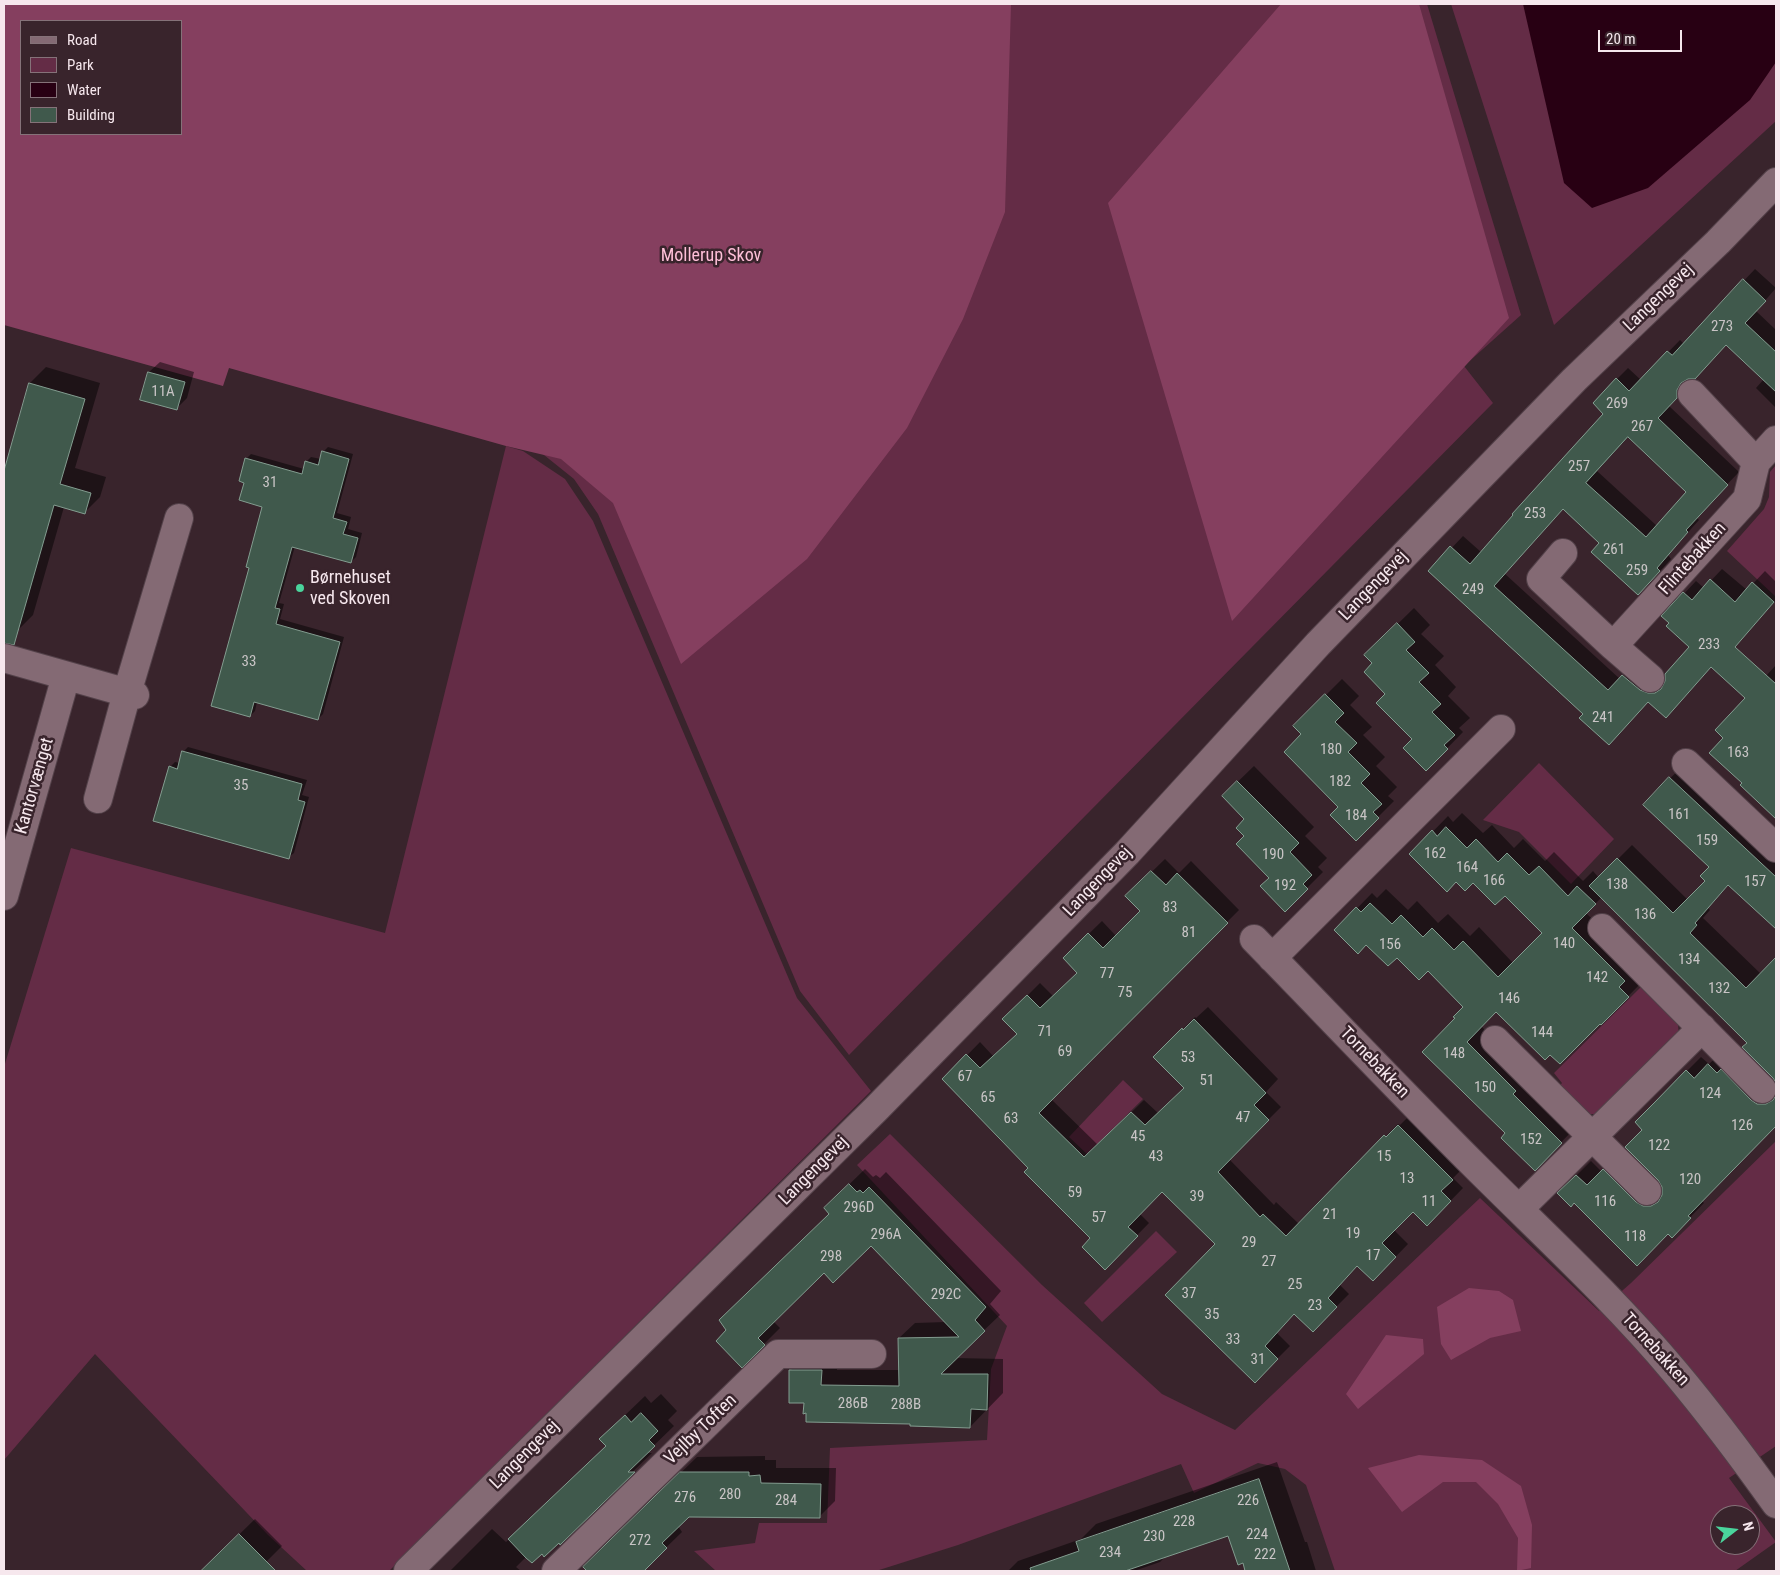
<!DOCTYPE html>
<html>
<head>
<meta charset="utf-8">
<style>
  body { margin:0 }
  #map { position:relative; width:1780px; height:1575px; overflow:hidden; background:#39242c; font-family:"Roboto Condensed",sans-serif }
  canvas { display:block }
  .frame { position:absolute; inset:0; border:5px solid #f6e7ed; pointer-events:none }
  .legend { position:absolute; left:20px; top:20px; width:162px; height:115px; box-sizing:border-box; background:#39242c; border:1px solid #857279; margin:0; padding:6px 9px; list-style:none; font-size:15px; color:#f6e7ed }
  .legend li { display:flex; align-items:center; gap:10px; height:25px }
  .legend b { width:25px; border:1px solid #857279 }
  .north { position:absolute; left:1710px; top:1505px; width:50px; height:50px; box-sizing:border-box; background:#39242c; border:1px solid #857279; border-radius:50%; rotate:74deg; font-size:14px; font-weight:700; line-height:20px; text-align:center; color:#f6e7ed }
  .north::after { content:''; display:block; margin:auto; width:18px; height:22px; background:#4ad49c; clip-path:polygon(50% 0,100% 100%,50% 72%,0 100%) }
  .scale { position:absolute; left:1598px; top:30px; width:84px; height:22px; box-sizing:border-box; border:2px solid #f6e7ed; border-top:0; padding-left:6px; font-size:15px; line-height:18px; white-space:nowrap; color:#f6e7ed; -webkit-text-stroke:4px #39242c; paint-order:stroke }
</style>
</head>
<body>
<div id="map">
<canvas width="1780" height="1575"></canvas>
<div class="frame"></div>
<ul class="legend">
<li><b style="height:6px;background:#846a74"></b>Road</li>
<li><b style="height:14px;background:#642c46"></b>Park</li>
<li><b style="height:14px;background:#280013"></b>Water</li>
<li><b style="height:14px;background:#40594c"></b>Building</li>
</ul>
<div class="north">N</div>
<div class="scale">20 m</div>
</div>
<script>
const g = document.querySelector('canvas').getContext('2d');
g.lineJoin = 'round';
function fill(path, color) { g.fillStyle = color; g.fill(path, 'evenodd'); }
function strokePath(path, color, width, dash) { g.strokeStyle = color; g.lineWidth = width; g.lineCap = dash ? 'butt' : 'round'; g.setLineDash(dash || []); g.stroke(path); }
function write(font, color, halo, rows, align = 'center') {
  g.font = font + ' "Roboto Condensed",sans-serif'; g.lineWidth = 5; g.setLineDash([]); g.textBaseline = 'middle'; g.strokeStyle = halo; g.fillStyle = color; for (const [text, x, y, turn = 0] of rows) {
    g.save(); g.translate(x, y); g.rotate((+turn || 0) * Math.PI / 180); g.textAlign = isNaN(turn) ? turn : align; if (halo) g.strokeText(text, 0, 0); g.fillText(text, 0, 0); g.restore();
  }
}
const green = new Path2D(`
  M 266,4 L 1427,4 L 1521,315 L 1464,366 L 1493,403 L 849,1055 L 800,991 L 598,514 L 574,479 L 534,447 Z
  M 1451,4 L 1776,4 L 1776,121 L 1554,325 Z
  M 506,446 L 523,451 L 565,479 L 593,521 L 797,998 L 871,1091 L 389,1571 L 307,1571 L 268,1535 L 95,1354 L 4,1460 L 4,1067 L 71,848 L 385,933 Z
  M 1776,465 L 1776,597 L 1727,551 L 1764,509 L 1769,497 L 1770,472 Z
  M 1539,763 L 1614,839 L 1571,884 L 1519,832 L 1483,820 Z
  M 1644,984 L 1677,1014 L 1679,1036 L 1602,1114 L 1582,1114 L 1556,1090 L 1562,1083 L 1554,1073 Z
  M 1123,1080 L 1143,1099 L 1087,1154 L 1069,1137 Z
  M 890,1134 L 1042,1285 L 1162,1394 L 1235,1430 L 1480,1198 L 1599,1311 L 1631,1283 L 1776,1141 L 1776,1446 L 1729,1478 L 1776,1542 L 1735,1571 L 1335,1571 L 1306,1485 L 1285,1469 L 1258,1463 L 1194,1493 L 1181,1464 L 958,1545 L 876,1571 L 716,1571 L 694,1551 L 755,1543 L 759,1523 L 827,1523 L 830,1448 L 987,1440 L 991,1369 L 1007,1326 L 857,1165 ZM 1720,1515 L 1750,1515 L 1750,1545 L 1720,1545 Z
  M 1156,1231 L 1177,1252 L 1102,1322 L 1084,1303 Z`);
const forest = new Path2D(`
  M 4,4 L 1011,4 L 1005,212 L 963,319 L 907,428 L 807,559 L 681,664 L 613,503 L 561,459 L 506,446 L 229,368 L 223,386 L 4,325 ZM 21,21 L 181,21 L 181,134 L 21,134 Z
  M 1281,4 L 1419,4 L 1509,318 L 1232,621 L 1108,203 Z
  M 1469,1288 L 1499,1291 L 1513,1300 L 1521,1331 L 1490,1338 L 1451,1360 L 1441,1344 L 1437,1307 Z
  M 1386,1335 L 1423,1339 L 1424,1354 L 1358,1409 L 1346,1394 Z
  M 1419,1455 L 1482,1460 L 1521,1486 L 1532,1525 L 1531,1568 L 1517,1571 L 1518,1538 L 1498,1504 L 1476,1482 L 1443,1482 L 1402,1512 L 1368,1468 Z`);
const water = new Path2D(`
  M 1523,4 L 1776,4 L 1776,62 L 1750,100 L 1648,188 L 1592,208 L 1564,183 Z`);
const shadow = new Path2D(`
  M 1755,269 L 1776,288 L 1756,311 L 1776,330 L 1776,408 L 1756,388 L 1764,379 L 1727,344 L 1688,378 L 1688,385 L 1669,406 L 1739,472 L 1696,517 L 1699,520 L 1668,555 L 1671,559 L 1650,582 L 1601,543 L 1563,508 L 1504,573 L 1620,679 L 1635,664 L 1660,682 L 1666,682 L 1691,647 L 1663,616 L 1696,581 L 1704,588 L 1722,569 L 1747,590 L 1765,571 L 1776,582 L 1776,600 L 1726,657 L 1712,666 L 1666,717 L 1649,701 L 1585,714 L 1430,571 L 1463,536 L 1481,552 L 1605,414 L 1617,379 L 1628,368 L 1641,380 L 1680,340 L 1684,344 ZM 1629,436 L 1688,492 L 1657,526 L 1597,471 Z
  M 160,362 L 194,372 L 187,398 L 176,409 L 142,399 L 149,372 Z
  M 46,367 L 100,383 L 75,468 L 106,477 L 100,497 L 84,513 L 64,507 L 33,615 L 17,631 L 4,627 L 4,476 L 30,383 Z
  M 328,447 L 353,454 L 337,513 L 351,517 L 348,529 L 362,533 L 356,557 L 351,562 L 295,546 L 279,603 L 284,604 L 280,619 L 344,637 L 323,714 L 318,719 L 257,702 L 255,711 L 250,716 L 251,567 L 264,506 L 245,482 L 246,459 L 251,454 L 304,469 L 306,462 L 311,457 L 321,459 L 323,452 Z
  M 1414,608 L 1430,625 L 1421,634 L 1444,656 L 1435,665 L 1456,687 L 1448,696 L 1470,718 L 1459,728 L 1463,732 L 1426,770 L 1414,739 L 1387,694 L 1374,663 L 1366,655 Z
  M 1776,665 L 1776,817 L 1744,783 L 1725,738 L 1717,730 Z
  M 1342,679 L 1359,696 L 1350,705 L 1372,727 L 1363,735 L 1385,757 L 1376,766 L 1397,787 L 1388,796 L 1394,801 L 1356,839 L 1303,734 L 1295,726 Z
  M 188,747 L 307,780 L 302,795 L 309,797 L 294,853 L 289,857 L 170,767 L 175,762 L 180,763 L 183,752 Z
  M 1254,766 L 1314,827 L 1305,836 L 1327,858 L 1318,867 L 1323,872 L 1285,910 L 1271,878 L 1245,836 L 1246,819 L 1223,796 Z
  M 1681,768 L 1776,849 L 1776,928 L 1729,884 L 1708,908 L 1710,910 L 1703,918 L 1761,974 L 1768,968 L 1776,976 L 1776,1081 L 1748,1042 L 1602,897 L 1586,913 L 1639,965 L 1643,981 L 1601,1024 L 1496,1010 L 1481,1026 L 1530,1075 L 1576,1127 L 1535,1169 L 1507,1133 L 1457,1018 L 1465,1007 L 1428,970 L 1336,930 L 1372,893 L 1377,898 L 1386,889 L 1408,910 L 1417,901 L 1438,923 L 1448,914 L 1470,936 L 1479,927 L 1513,963 L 1543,933 L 1505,894 L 1473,881 L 1456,881 L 1411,854 L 1448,816 L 1453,822 L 1462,813 L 1483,833 L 1492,825 L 1514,848 L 1523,839 L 1545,861 L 1554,852 L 1583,881 L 1593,871 L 1599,878 L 1632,845 L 1688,900 L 1707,881 L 1711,867 L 1666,782 Z
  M 1165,859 L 1179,873 L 1191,861 L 1239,910 L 1051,1099 L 1098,1145 L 1144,1100 L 1158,1113 L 1185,1087 L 1155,1057 L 1195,1017 L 1196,1018 L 1208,1007 L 1278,1079 L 1266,1092 L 1281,1107 L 1229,1159 L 1274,1205 L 1276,1202 L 1299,1224 L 1398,1124 L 1400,1125 L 1411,1114 L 1464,1167 L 1453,1178 L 1463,1188 L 1427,1225 L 1413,1211 L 1394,1230 L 1408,1244 L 1373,1280 L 1358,1265 L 1340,1285 L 1349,1294 L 1313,1330 L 1295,1313 L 1277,1333 L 1290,1346 L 1255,1381 L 1217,1244 L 1162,1190 L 1139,1213 L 1149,1223 L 1105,1268 L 1092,1238 L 1030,1168 L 944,1079 L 980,1042 L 993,1056 L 1018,1033 L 1004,1019 L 1040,983 L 1054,997 L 1079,973 L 1064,958 L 1102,921 L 1116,936 L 1141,911 L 1127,896 Z
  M 1723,1051 L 1773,1090 L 1776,1090 L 1776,1125 L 1702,1201 L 1704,1203 L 1672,1236 L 1668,1232 L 1574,1202 L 1559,1193 L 1591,1161 L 1602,1172 L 1618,1156 L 1657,1192 L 1663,1192 L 1663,1187 L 1644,1130 L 1636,1122 L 1701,1057 L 1709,1064 Z
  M 865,1169 L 873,1177 L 876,1175 L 880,1178 L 886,1172 L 1001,1291 L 990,1304 L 1000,1315 L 955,1358 L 1003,1359 L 1003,1393 L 970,1427 L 911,1422 L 805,1402 L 791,1370 L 806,1355 L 837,1355 L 837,1370 L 900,1370 L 899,1338 L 915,1323 L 946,1322 L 871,1244 L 824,1271 L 773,1321 L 780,1328 L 742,1366 L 830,1213 L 825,1208 Z
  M 661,1394 L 677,1411 L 668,1420 L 674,1426 L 646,1453 L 652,1453 L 560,1543 L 559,1541 L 542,1552 L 527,1556 L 516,1567 L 521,1571 L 450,1571 L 492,1529 L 506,1542 L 607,1446 L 620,1420 L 645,1396 L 651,1403 Z
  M 765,1456 L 765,1460 L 776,1460 L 776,1468 L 836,1468 L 835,1501 L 819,1517 L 689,1516 L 678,1526 L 682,1532 L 642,1571 L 589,1571 L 584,1567 L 697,1457 Z
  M 1277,1462 L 1305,1542 L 1307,1542 L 1316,1571 L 1247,1571 L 1229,1534 L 1166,1556 L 1160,1562 L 1134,1571 L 1008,1571 L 1018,1561 L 1081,1539 L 1096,1524 Z
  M 255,1519 L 282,1546 L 257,1571 L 202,1571 Z`);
const building = new Path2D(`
  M 1743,279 L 1766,301 L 1745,323 L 1776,352 L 1776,392 L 1726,345 L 1695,379 L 1688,379 L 1681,383 L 1677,390 L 1677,398 L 1658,418 L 1728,485 L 1686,530 L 1688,532 L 1657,568 L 1660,571 L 1638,595 L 1591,552 L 1599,543 L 1563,509 L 1494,586 L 1608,690 L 1622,675 L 1640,690 L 1648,693 L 1655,693 L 1661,689 L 1665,681 L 1665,674 L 1689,647 L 1666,626 L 1669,623 L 1661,616 L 1683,592 L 1692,600 L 1710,579 L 1735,602 L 1752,582 L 1774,602 L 1735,647 L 1776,684 L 1776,819 L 1740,785 L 1742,783 L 1709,753 L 1723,738 L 1715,730 L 1745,698 L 1711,667 L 1666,718 L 1648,702 L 1609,745 L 1579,718 L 1583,714 L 1428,571 L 1450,546 L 1470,564 L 1513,515 L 1512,514 L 1603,414 L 1593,403 L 1616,378 L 1629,391 L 1667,351 L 1672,355 ZM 1628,437 L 1686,492 L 1646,537 L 1586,483 Z
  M 148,372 L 185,382 L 177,410 L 140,400 Z
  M 29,383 L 85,399 L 60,484 L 91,493 L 85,514 L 54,505 L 14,645 L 4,643 L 4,471 Z
  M 322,451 L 349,459 L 333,518 L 347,522 L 343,534 L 358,538 L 351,563 L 292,547 L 275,608 L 280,609 L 276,624 L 340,642 L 318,720 L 254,702 L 250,717 L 211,706 L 249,568 L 246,567 L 262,507 L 239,500 L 244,483 L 239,481 L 245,458 L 302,474 L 305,461 L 318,465 Z
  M 1397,623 L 1415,642 L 1406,650 L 1429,673 L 1419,682 L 1441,704 L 1432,712 L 1455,735 L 1444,745 L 1448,749 L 1426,771 L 1403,748 L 1412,739 L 1376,703 L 1385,694 L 1364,672 L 1372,663 L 1364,655 Z
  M 1325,694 L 1344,713 L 1335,722 L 1357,743 L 1348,752 L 1370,774 L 1361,783 L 1382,804 L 1373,812 L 1379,818 L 1356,841 L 1330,815 L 1338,807 L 1284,752 L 1301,734 L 1293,726 Z
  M 182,751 L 302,784 L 298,800 L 305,802 L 289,859 L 153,821 L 169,766 L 177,769 Z
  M 1669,777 L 1776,877 L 1776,929 L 1728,885 L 1695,923 L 1697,925 L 1690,933 L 1746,988 L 1776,957 L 1776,1083 L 1773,1078 L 1742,1047 L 1747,1043 L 1589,886 L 1617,858 L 1673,913 L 1705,881 L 1700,876 L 1709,867 L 1643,805 Z
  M 1237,781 L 1299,843 L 1290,852 L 1312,875 L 1303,884 L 1308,889 L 1285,912 L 1260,886 L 1269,878 L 1236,844 L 1244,836 L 1236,828 L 1244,819 L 1222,796 Z
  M 1446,827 L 1467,848 L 1476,839 L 1498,862 L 1507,853 L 1529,875 L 1539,866 L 1568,896 L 1577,886 L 1596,904 L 1572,928 L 1625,981 L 1619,987 L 1629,997 L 1601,1025 L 1600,1024 L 1560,1064 L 1550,1055 L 1545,1060 L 1496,1012 L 1467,1042 L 1516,1091 L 1513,1094 L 1562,1143 L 1535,1171 L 1501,1138 L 1505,1133 L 1422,1052 L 1455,1018 L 1453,1017 L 1463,1007 L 1428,971 L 1419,980 L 1397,958 L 1388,966 L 1366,945 L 1358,954 L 1334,930 L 1356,907 L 1361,912 L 1370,903 L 1392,924 L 1401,915 L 1423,937 L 1432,928 L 1454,950 L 1463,941 L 1498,977 L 1542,933 L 1505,896 L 1495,905 L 1473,883 L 1465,891 L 1456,882 L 1447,892 L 1409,854 L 1432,830 L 1437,836 Z
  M 1151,871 L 1166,885 L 1177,873 L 1228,923 L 1039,1113 L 1084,1157 L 1131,1112 L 1145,1125 L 1184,1088 L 1153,1057 L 1182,1028 L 1183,1030 L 1194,1019 L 1266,1093 L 1254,1105 L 1269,1120 L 1218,1172 L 1260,1217 L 1263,1214 L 1286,1236 L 1384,1135 L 1386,1137 L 1398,1125 L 1453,1180 L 1441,1191 L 1451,1201 L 1427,1226 L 1413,1212 L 1382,1243 L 1396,1257 L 1373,1281 L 1357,1266 L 1328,1298 L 1337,1307 L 1313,1332 L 1294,1314 L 1265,1346 L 1278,1359 L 1255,1383 L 1165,1295 L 1215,1244 L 1162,1192 L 1128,1227 L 1138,1236 L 1105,1270 L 1082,1247 L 1090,1238 L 1024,1172 L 1028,1168 L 942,1079 L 966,1054 L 980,1068 L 1017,1034 L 1002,1019 L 1027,995 L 1040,1008 L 1077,973 L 1063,958 L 1088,933 L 1103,948 L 1140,911 L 1125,896 Z
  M 1708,1064 L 1717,1073 L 1721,1069 L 1751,1100 L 1757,1104 L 1766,1104 L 1773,1100 L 1776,1095 L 1776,1126 L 1688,1216 L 1691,1218 L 1672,1238 L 1668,1234 L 1637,1266 L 1574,1203 L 1571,1207 L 1557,1193 L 1576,1175 L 1587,1185 L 1603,1169 L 1636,1202 L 1643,1206 L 1651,1206 L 1658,1202 L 1662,1195 L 1662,1187 L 1658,1180 L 1625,1147 L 1642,1130 L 1635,1122 L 1654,1103 L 1686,1070 L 1694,1078 Z
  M 849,1184 L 857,1192 L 860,1190 L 863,1193 L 869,1187 L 986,1307 L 975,1320 L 985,1331 L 941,1374 L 988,1374 L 987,1410 L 971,1409 L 970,1428 L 910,1426 L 910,1424 L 806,1422 L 806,1413 L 803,1414 L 804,1403 L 789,1403 L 789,1370 L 822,1370 L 821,1385 L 899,1386 L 898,1338 L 959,1337 L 871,1246 L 833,1283 L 824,1273 L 758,1338 L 765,1345 L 742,1368 L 716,1341 L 726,1330 L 719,1320 L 829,1214 L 824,1208 Z
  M 641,1413 L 658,1431 L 649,1440 L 655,1446 L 628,1472 L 635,1472 L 560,1545 L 559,1543 L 544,1557 L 542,1554 L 532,1563 L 526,1558 L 508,1539 L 606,1446 L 599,1439 L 625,1415 L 631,1422 Z
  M 680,1472 L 749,1472 L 749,1476 L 760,1475 L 761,1483 L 821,1484 L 820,1518 L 689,1517 L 662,1543 L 667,1548 L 644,1571 L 587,1571 L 583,1567 Z
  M 1259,1479 L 1290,1571 L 1245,1571 L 1243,1563 L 1238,1565 L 1228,1536 L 1125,1571 L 1031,1571 L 1030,1568 L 1079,1551 L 1076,1542 Z
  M 239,1534 L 276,1571 L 201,1571 Z`);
const minor = new Path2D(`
  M 1692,394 L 1756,462
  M 1563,553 L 1541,579 L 1613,646
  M 4,658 L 135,695
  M 1650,678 L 1613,646 L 1747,499 L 1756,462 L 1776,440
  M 1686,763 L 1776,848
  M 98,799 L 127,693 L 179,518
  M 4,896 L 66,676
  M 1602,928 L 1762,1089
  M 1254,939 C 1327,1014 1399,1090 1473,1164 C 1541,1232 1613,1298 1675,1372 C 1711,1415 1744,1459 1776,1504
  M 1272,958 L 1501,729
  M 1495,1040 L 1647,1191
  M 1519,1209 L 1702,1028
  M 408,1571 L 876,1109 L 1127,853 L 1318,644 L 1574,380 L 1718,242 L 1776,182
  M 556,1571 L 778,1354 L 872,1354`);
const markers = [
  [300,588,5,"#4ad49c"]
];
const numberNames = [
  ["273",1722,327],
  ["11A",163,392],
  ["269",1617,404],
  ["267",1642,427],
  ["257",1579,467],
  ["31",270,483],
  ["253",1535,514],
  ["261",1614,550],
  ["259",1637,571],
  ["249",1473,590],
  ["233",1709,645],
  ["33",249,662],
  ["241",1603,718],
  ["180",1331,750],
  ["163",1738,753],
  ["182",1340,782],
  ["35",241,786],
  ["161",1679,815],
  ["184",1356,816],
  ["159",1707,841],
  ["162",1435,854],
  ["190",1273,855],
  ["164",1467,868],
  ["166",1494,881],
  ["157",1755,882],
  ["138",1617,885],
  ["192",1285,886],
  ["83",1170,908],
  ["136",1645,915],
  ["81",1189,933],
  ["140",1564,944],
  ["156",1390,945],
  ["134",1689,960],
  ["77",1107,974],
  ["142",1597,978],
  ["132",1719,989],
  ["75",1125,993],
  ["146",1509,999],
  ["71",1045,1032],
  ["144",1542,1033],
  ["69",1065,1052],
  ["148",1454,1054],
  ["53",1188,1058],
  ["67",965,1077],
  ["51",1207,1081],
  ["150",1485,1088],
  ["124",1710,1094],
  ["65",988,1098],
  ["47",1243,1118],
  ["63",1011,1119],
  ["126",1742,1126],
  ["45",1138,1137],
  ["152",1531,1140],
  ["122",1659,1146],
  ["43",1156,1157],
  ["15",1384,1157],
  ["13",1407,1179],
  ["120",1690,1180],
  ["59",1075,1193],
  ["39",1197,1197],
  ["11",1429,1202],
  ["116",1605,1202],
  ["296D",859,1208],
  ["21",1330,1215],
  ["57",1099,1218],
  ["19",1353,1234],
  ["296A",886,1235],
  ["118",1635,1237],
  ["29",1249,1243],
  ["17",1373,1256],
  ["298",831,1257],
  ["27",1269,1262],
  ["25",1295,1285],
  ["37",1189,1294],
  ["292C",946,1295],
  ["23",1315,1306],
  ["35",1212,1315],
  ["33",1233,1340],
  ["31",1258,1360],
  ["286B",853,1404],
  ["288B",906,1405],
  ["280",730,1495],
  ["276",685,1498],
  ["284",786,1501],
  ["226",1248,1501],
  ["228",1184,1522],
  ["224",1257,1535],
  ["230",1154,1537],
  ["272",640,1541],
  ["234",1110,1553],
  ["222",1265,1555]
];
const parkNames = [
  ["Mollerup Skov",711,256]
];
const streetNames = [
  ["Langengevej",1659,298,-44],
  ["Flintebakken",1693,559,-48],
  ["Langengevej",1374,586,-46],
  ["Kantorvænget",35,786,-74],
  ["Langengevej",1098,882,-46],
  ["Tornebakken",1374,1063,46],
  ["Langengevej",814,1171,-45],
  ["Tornebakken",1655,1350,48],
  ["Vejlby Toften",701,1430,-44],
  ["Langengevej",525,1455,-45]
];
const poiNames = [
  ["Børnehuset",310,578],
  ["ved Skoven",310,599]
];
fill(green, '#642c46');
fill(forest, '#853f5f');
fill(water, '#280013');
fill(shadow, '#0007');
fill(building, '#40594c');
strokePath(building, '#839d90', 1);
strokePath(minor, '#534149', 30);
strokePath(minor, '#846a74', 28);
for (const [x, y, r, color] of markers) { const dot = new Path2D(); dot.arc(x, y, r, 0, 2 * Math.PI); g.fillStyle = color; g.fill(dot); strokePath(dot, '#39242c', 2); }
write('15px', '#c8c4c5', null, numberNames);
write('18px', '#febfd8', '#39242c', parkNames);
write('18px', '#f6e7ed', '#39242c', streetNames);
write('18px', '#f6e7ed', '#39242c', poiNames, 'left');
</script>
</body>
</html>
